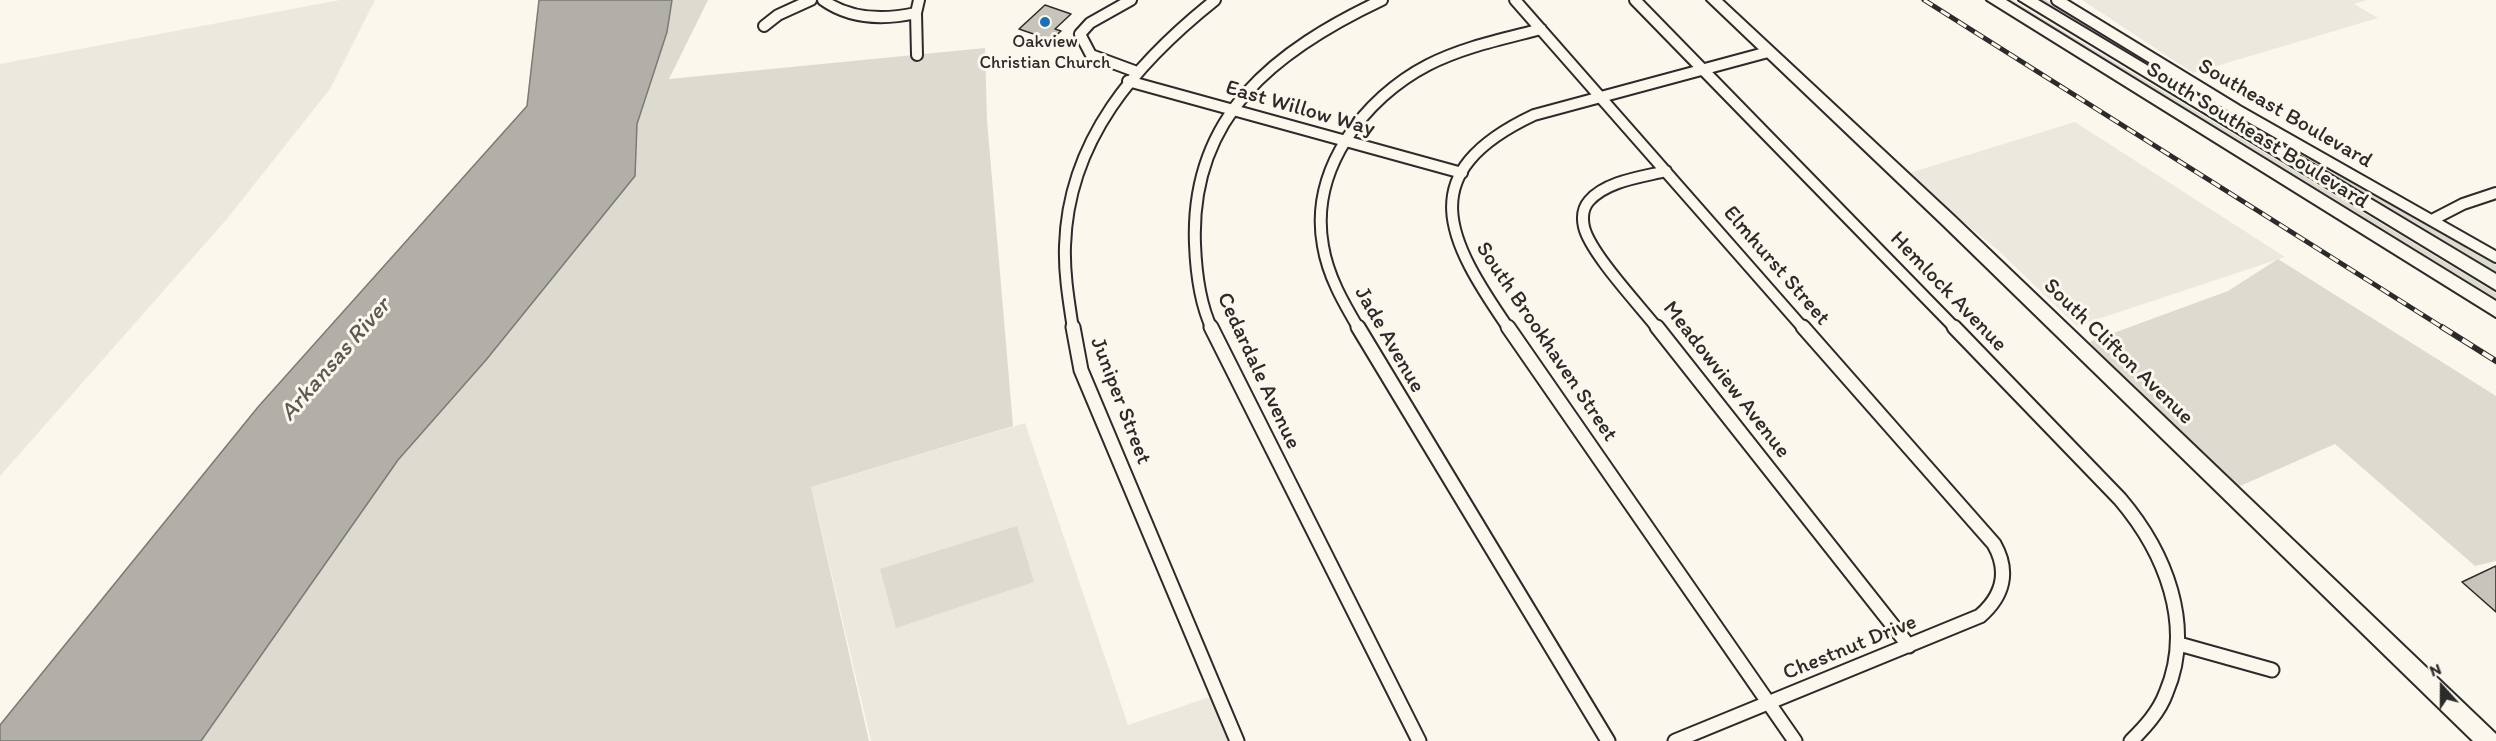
<!DOCTYPE html>
<html>
<head>
<meta charset="utf-8">
<style>
  body { margin:0 }
  #map { position:relative; width:2496px; height:741px; overflow:hidden; background:#fbf7ec; font-family:Itim,sans-serif }
  canvas { display:block }
  .north { position:absolute; left:2412px; top:657px; width:60px; height:60px; -webkit-text-stroke:4px #fbf7ec; paint-order:stroke; rotate:339deg; font-size:16px; font-weight:700; line-height:24px; text-align:center; color:#2b2b2b }
  .north::after { content:''; display:block; margin:auto; width:21px; height:27px; background:#2b2b2b; clip-path:polygon(50% 0,100% 100%,50% 72%,0 100%) }
</style>
</head>
<body>
<div id="map">
<canvas width="2496" height="741"></canvas>
<div class="north">N</div>
</div>
<script>
const g = document.querySelector('canvas').getContext('2d');
g.lineJoin = 'round';
function fill(path, color) { g.fillStyle = color; g.fill(path, 'evenodd'); }
function strokePath(path, color, width, dash) { g.strokeStyle = color; g.lineWidth = width; g.lineCap = dash ? 'butt' : 'round'; g.setLineDash(dash || []); g.stroke(path); }
function write(font, color, halo, rows, align = 'center') {
  g.font = font + ' Itim,sans-serif'; g.lineWidth = 6; g.setLineDash([]); g.textBaseline = 'middle'; g.strokeStyle = halo; g.fillStyle = color; for (const [text, x, y, turn = 0] of rows) {
    g.save(); g.translate(x, y); g.rotate((+turn || 0) * Math.PI / 180); g.textAlign = isNaN(turn) ? turn : align; if (halo) g.strokeText(text, 0, 0); g.fillText(text, 0, 0); g.restore();
  }
}
const built = new Path2D(`
  M 340,0 L 375,0 L 330,89 L 226,220 L 0,476 L 0,64 Z
  M 2082,0 L 2367,0 L 2354,4 L 2378,18 L 2193,73 Z
  M 2075,122 L 2285,257 L 2077,326 L 2001,253 L 1906,174 Z
  M 1025,423 L 1128,725 L 1218,694 L 1237,741 L 871,741 L 811,487 Z`);
const green = new Path2D(`
  M 672,0 L 708,0 L 669,79 L 985,48 L 987,120 L 1013,426 L 811,487 L 869,741 L 201,741 L 398,460 L 486,360 L 635,176 L 637,124 L 667,32 Z
  M 2001,0 L 2012,0 L 2496,293 L 2496,303 Z
  M 2035,0 L 2046,0 L 2247,122 L 2496,265 L 2496,278 Z
  M 2278,259 L 2496,396 L 2496,561 L 2475,566 L 2335,444 L 2238,487 L 2089,342 L 2228,291 Z
  M 1017,526 L 1034,582 L 896,628 L 880,569 Z`);
const water = new Path2D(`
  M 539,0 L 672,0 L 667,32 L 637,124 L 635,176 L 486,360 L 398,460 L 201,741 L 0,741 L 0,725 L 258,407 L 527,106 Z`);
const building = new Path2D(`
  M 1045,5 L 1071,14 L 1055,29 L 1061,31 L 1051,40 L 1019,29 Z
  M 2496,566 L 2496,612 L 2462,582 Z`);
const streetFar1 = new Path2D(`
  M 823,0 C 851,20 884,20 916,13
  M 1131,0 L 1090,23 L 1080,34 L 1091,55 L 1137,72
  M 1515,0 L 1804,329
  M 1635,0 L 1956,329
  M 2057,0 L 2237,110 L 2496,257
  M 764,26 L 778,15 L 811,0
  M 917,55 L 916,13 L 919,0
  M 1128,81 L 1462,173
  M 2432,220 L 2463,204 L 2496,193
  M 1073,329 C 1069,302 1064,274 1065,246 C 1068,140 1136,63 1215,0
  M 1212,329 C 1200,304 1196,271 1195,244 C 1190,115 1276,50 1382,0
  M 1359,329 C 1343,302 1328,276 1323,246 C 1309,170 1364,98 1428,65 C 1463,47 1503,39 1541,29
  M 1509,329 C 1447,239 1411,173 1534,115 L 1768,52
  M 1658,329 C 1640,306 1590,253 1584,227 C 1582,218 1582,209 1589,201 C 1606,181 1642,177 1666,171`);
const street = new Path2D(`
  M 1073,327 L 1081,370 L 1237,741
  M 1211,327 L 1419,741
  M 1358,327 L 1608,741
  M 1508,327 L 1795,741
  M 1657,327 L 1909,646
  M 1954,327 L 2120,499 C 2165,552 2195,625 2166,693 C 2159,712 2145,727 2131,741
  M 2179,644 L 2272,670
  M 1675,741 L 1980,616 C 2003,596 2010,572 1994,544 L 1803,327`);
const secondary = new Path2D(`
  M 1707,0 L 1722,0 L 1955,217 L 2496,734 L 2496,741 L 2473,741 L 1943,225 Z`);
const primary = new Path2D(`
  M 1987,0 L 2006,0 L 2496,301 L 2496,317 Z
  M 2019,0 L 2038,0 L 2496,274 L 2496,290 Z`);
const railFar1 = new Path2D(`
  M 1924,0 L 2445,329`);
const rail = new Path2D(`
  M 2442,327 L 2496,361`);
const markers = [
  [1045,22,6,"#1f6fb2"]
];
const farPoinames = [
  ["Oakview",1045,42],
  ["Christian Church",1045,63]
];
const streetNames = [
  ["East Willow Way",1300,109,16],
  ["Southeast Boulevard",2285,114,30],
  ["South Southeast Boulevard",2257,136,32],
  ["Elmhurst Street",1776,266,49],
  ["Hemlock Avenue",1948,292,46],
  ["Jade Avenue",1389,340,60],
  ["South Brookhaven Street",1546,342,56],
  ["South Clifton Avenue",2118,352,44],
  ["Cedardale Avenue",1258,371,65],
  ["Meadowview Avenue",1726,380,52],
  ["Juniper Street",1120,401,69],
  ["Chestnut Drive",1850,648,-22]
];
const waterNames = [
  ["Arkansas River",336,360,-49]
];
fill(built, '#ebe8de');
fill(green, '#dddad0');
fill(water, '#b1afa7');
strokePath(water, '#7b7a75', 1.5);
fill(building, '#c7c4bc');
strokePath(building, '#2b2b2b', 1.5);
strokePath(streetFar1, '#2b2b2b', 14);
strokePath(street, '#2b2b2b', 17);
strokePath(secondary, '#2b2b2b', 4);
strokePath(primary, '#2b2b2b', 4);
strokePath(streetFar1, '#fbf7ec', 10);
strokePath(street, '#fbf7ec', 13);
fill(secondary, '#fbf7ec');
fill(primary, '#fbf7ec');
strokePath(railFar1, '#2b2b2b', 5);
strokePath(rail, '#2b2b2b', 6);
strokePath(railFar1, '#fbf7ec', 3, [10]);
strokePath(rail, '#fbf7ec', 4, [12]);
for (const [x, y, r, color] of markers) { const dot = new Path2D(); dot.arc(x, y, r, 0, 2 * Math.PI); g.fillStyle = color; g.fill(dot); strokePath(dot, '#fbf7ec', 2); }
write('18px', '#2b2b2b', '#fbf7ec', farPoinames);
write('22px', '#2b2b2b', '#fbf7ec', streetNames);
write('italic 24px', '#5a5956', '#fbf7ec', waterNames);
</script>
</body>
</html>
